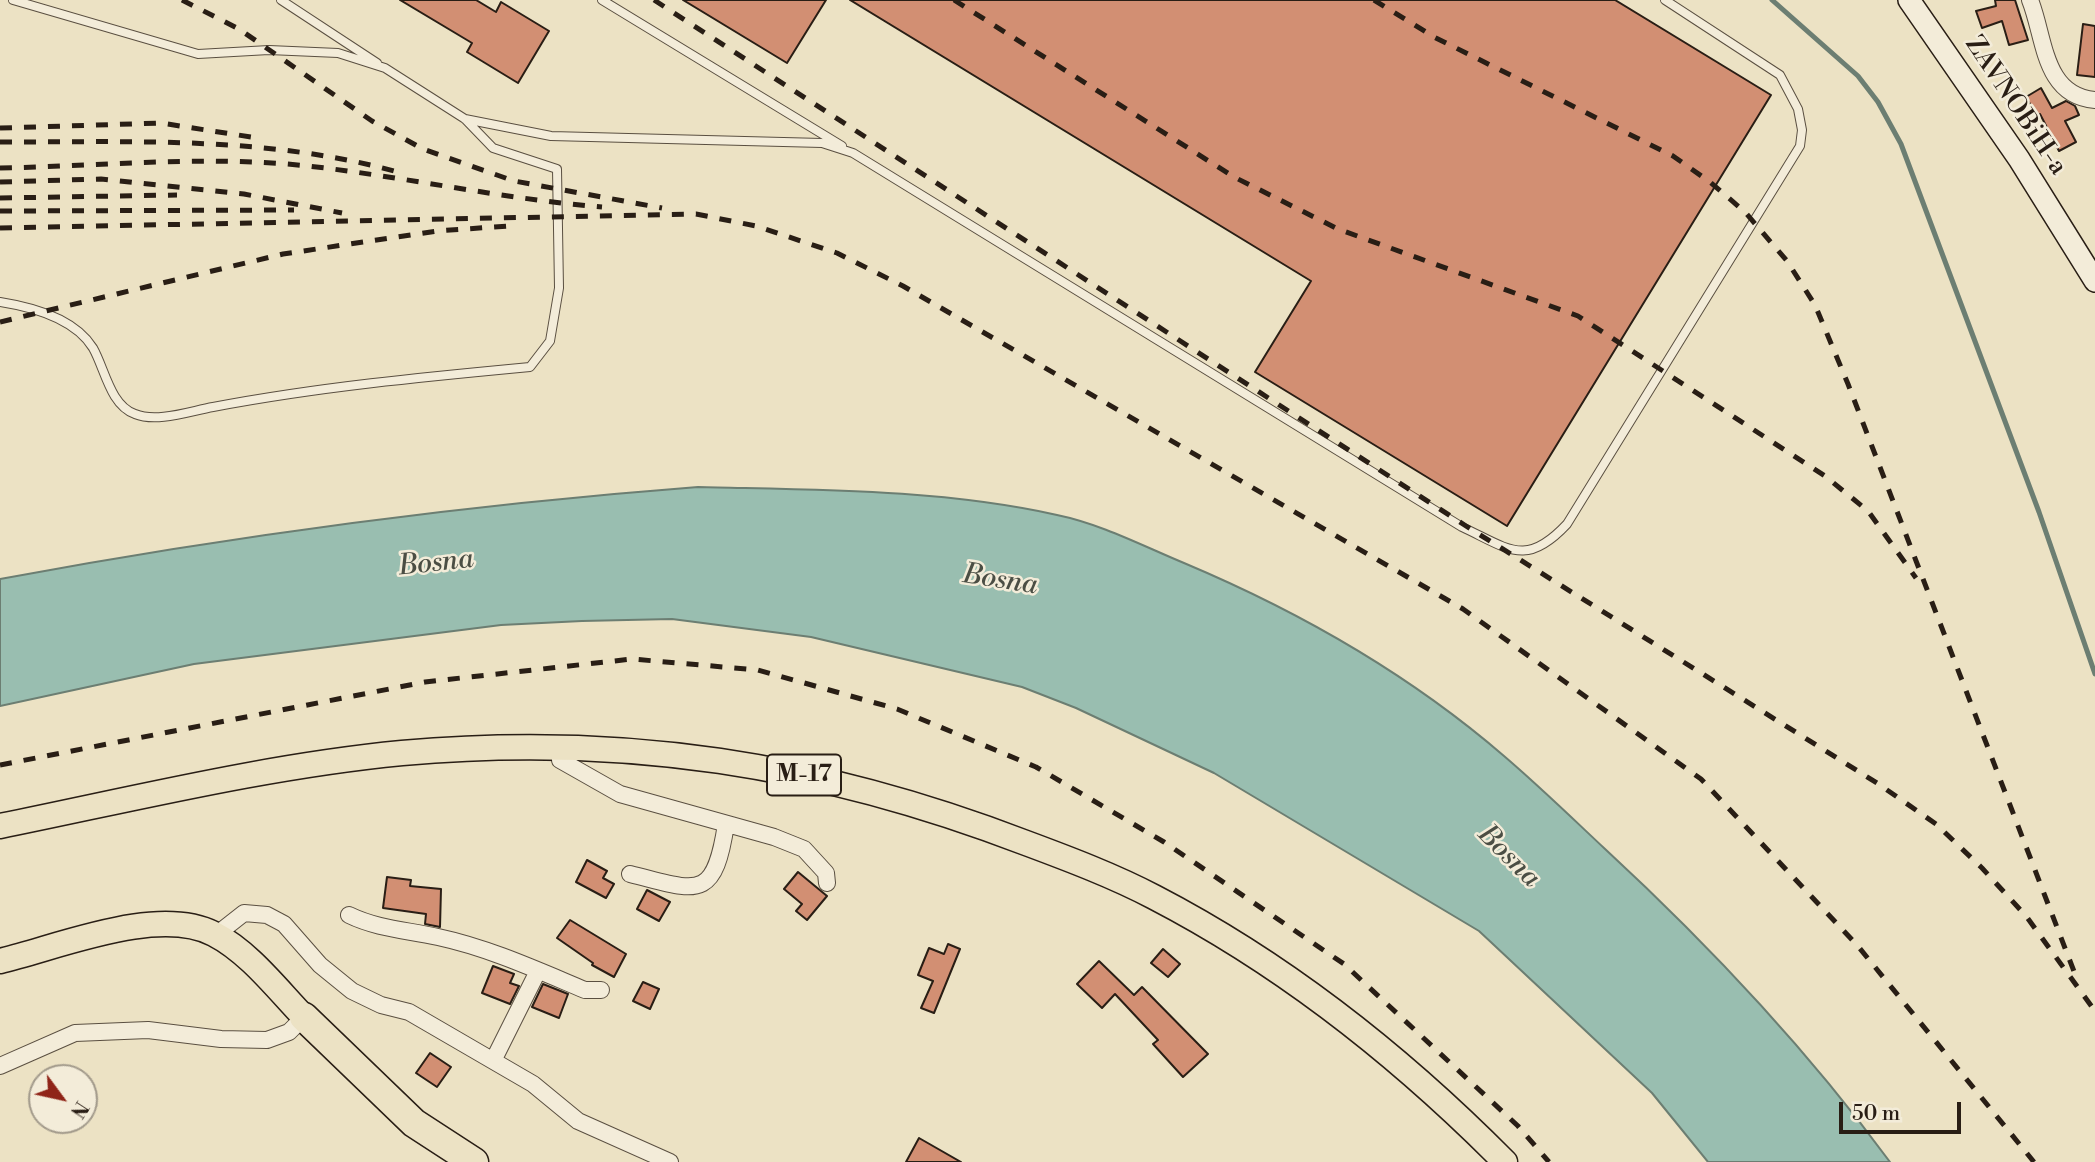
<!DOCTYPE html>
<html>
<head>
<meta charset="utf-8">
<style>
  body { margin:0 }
  #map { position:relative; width:2095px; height:1162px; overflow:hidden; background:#ece2c4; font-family:"Libre Bodoni",serif }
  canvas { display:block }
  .north { position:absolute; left:28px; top:1064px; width:70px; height:70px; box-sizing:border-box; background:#f3ecd9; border:2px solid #a29a8b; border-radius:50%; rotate:123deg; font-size:19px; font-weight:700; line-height:28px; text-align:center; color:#291e15 }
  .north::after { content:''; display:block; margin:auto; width:24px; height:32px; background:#8f2418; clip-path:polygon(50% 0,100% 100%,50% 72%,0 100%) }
  .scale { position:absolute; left:1839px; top:1102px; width:122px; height:32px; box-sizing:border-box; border:4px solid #291e15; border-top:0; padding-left:9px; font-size:21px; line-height:24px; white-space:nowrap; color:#291e15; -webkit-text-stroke:5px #f3ecd9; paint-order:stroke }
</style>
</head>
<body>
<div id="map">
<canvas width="2095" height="1162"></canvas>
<div class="north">N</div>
<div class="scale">50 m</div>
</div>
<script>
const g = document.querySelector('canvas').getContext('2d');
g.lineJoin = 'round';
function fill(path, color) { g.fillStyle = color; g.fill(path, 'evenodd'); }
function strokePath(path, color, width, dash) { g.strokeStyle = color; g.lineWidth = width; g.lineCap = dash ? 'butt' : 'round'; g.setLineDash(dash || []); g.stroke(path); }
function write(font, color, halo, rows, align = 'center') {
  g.font = font + ' "Libre Bodoni",serif'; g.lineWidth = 5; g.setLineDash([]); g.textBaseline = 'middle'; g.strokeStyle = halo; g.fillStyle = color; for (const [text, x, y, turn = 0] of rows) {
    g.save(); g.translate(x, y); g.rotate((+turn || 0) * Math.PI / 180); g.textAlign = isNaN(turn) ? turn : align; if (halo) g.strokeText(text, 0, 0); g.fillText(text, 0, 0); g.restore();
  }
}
const water = new Path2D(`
  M 698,487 C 817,490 940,489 1057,515 C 1101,524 1143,546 1184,563 C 1298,611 1409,674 1504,756 C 1538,785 1571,817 1604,848 C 1708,944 1806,1048 1890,1162 L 1708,1162 L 1652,1093 L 1479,931 L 1214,773 L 1076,708 L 1022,687 L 811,637 L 672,619 L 582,621 L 501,625 L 194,664 L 0,706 L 0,579 C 231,536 463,505 698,487 Z`);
const stream = new Path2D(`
  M 1772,0 L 1858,76 L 1878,102 L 1901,144 L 2039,512 L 2095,674`);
const building = new Path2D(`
  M 400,0 L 476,0 L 496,12 L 501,2 L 549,31 L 518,83 L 467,52 L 472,43 Z
  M 683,0 L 826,0 L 787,63 Z
  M 850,0 L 1615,0 L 1771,95 L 1507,526 L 1255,372 L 1311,281 Z
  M 1995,0 L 2015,0 L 2028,40 L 2009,45 L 2002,21 L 1982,28 L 1976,11 L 1996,6 Z
  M 2083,24 L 2095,26 L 2095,77 L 2077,75 Z
  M 2041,88 L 2052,108 L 2066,101 L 2075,106 L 2079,115 L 2065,121 L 2076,142 L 2059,151 L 2040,114 L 2037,116 L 2026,97 Z
  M 587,860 L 607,871 L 603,878 L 614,884 L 606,898 L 576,882 Z
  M 798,872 L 827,896 L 807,920 L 796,911 L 802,904 L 784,889 Z
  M 387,877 L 411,880 L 410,886 L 441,889 L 440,927 L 425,924 L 426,914 L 383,908 Z
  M 647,890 L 670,902 L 659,921 L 637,909 Z
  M 570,920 L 626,954 L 614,977 L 592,965 L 593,963 L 557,938 Z
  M 948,944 L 960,949 L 934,1013 L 921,1008 L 933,981 L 918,975 L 929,948 L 944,954 Z
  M 1163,949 L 1180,964 L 1168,977 L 1151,963 Z
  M 1099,961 L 1134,995 L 1142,987 L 1208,1054 L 1183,1077 L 1153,1044 L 1158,1040 L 1115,994 L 1102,1008 L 1077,984 Z
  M 493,966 L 514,974 L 510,983 L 519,986 L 510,1004 L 482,993 Z
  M 643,982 L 659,989 L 650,1009 L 633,1001 Z
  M 543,984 L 568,994 L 559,1018 L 532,1007 Z
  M 430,1053 L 451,1067 L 437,1087 L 416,1073 Z
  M 919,1138 L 961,1162 L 906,1162 Z`);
const lane = new Path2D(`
  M 281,0 L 377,63
  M 602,0 L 842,146
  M 465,119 L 551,136 L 822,143 L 853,153 L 1462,527 C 1509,549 1526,568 1567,524 L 1800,146 L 1802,130 L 1798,109 L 1780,75 L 1665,0
  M 0,302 C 32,307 75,319 93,348 C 105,369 110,405 135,414 C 157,423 190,411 213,407 C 318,387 424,377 530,367 L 550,341 L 559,288 L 557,169 L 493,148 L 465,119 L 385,68 L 338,53 L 269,50 L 198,54 L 13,0`);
const street = new Path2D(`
  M 2030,0 C 2045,37 2043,96 2095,100
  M 560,748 L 560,760 L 620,794 L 774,837 L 804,849 L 826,873 L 827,883
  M 630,874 C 696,890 714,904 726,824
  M 349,915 C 378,929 407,930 438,937 C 489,948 537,970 585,990 L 601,990
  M 216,935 L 244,913 L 267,915 L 284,924 L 320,965 L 352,991 L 381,1005 L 409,1012 L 533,1084 L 578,1121 L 670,1162
  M 494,1059 L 538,971
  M 0,1066 L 75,1033 L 148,1030 L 221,1039 L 267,1040 L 289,1032 L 304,1017`);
const secondary = new Path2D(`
  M 1909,0 L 2019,159 L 2095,281`);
const primary = new Path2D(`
  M 0,826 C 133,799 267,766 402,753 C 623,733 820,764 1026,843 C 1069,859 1114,876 1154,897 C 1285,965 1402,1058 1505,1162
  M 0,961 C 59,947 158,905 214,934 C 249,952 277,989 304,1017`);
const highway = new Path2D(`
  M 304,1017 L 414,1123 L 474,1162`);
const rail = new Path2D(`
  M 182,0 L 239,29 L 372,121 L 423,149 L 514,181 L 662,208
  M 654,0 L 1466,526 L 1877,783 L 1936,824 L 1982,868 L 2026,916 L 2095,1011
  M 954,0 L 1234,177 L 1338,229 L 1578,316 L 1825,476 L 1868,511 L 1916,578
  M 1374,0 L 1434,37 L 1673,156 L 1710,182 L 1745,212 L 1787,261 L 1815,305 L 1848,384 L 2075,974
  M 0,128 L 161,123 L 251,137
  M 0,142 C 132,142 265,136 394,171
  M 0,168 C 102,166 207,155 308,166 C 406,177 503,199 602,207
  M 0,182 L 101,179 L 244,194 L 342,213
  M 0,198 L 177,195
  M 0,211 L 294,210
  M 0,228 L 696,214 L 756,226 L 837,253 L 903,286 L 1463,609 L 1701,779 L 1857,945 L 2034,1162
  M 0,322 L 283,254 L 437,231 L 508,226
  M 0,765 L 425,682 L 632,659 L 758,670 L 897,709 L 1036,767 L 1164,842 L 1344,964 L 1518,1126 L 1549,1162`);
const shields = [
  [804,775,74]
];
const shieldNames = [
  ["M-17",804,775]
];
const streetNames = [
  ["ZAVNOBiH-a",2015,106,56]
];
const waterNames = [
  ["Bosna",436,564,-6],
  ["Bosna",1000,581,9],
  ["Bosna",1508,857,45]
];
fill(water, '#99beb0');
strokePath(water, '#6c7e72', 2);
strokePath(stream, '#6c7e72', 5);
fill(building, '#d28f73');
strokePath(building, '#291e15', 2);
strokePath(lane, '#5a4f41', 10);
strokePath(street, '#5a4f41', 18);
strokePath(secondary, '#291e15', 24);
strokePath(primary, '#291e15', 27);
strokePath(highway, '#291e15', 31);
strokePath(lane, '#f3ecd9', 8);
strokePath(street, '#f3ecd9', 16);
strokePath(secondary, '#f3ecd9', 21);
strokePath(primary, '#ece2c4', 24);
strokePath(highway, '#ece2c4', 28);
strokePath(rail, '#291e15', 5, [12, 12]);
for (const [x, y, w] of shields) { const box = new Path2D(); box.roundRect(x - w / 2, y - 20.5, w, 41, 5); g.fillStyle = '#f3ecd9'; g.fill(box); strokePath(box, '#291e15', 2); }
write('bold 24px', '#291e15', null, shieldNames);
write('26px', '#291e15', '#f3ecd9', streetNames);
write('italic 28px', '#4b4e44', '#f3ecd9', waterNames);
</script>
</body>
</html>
